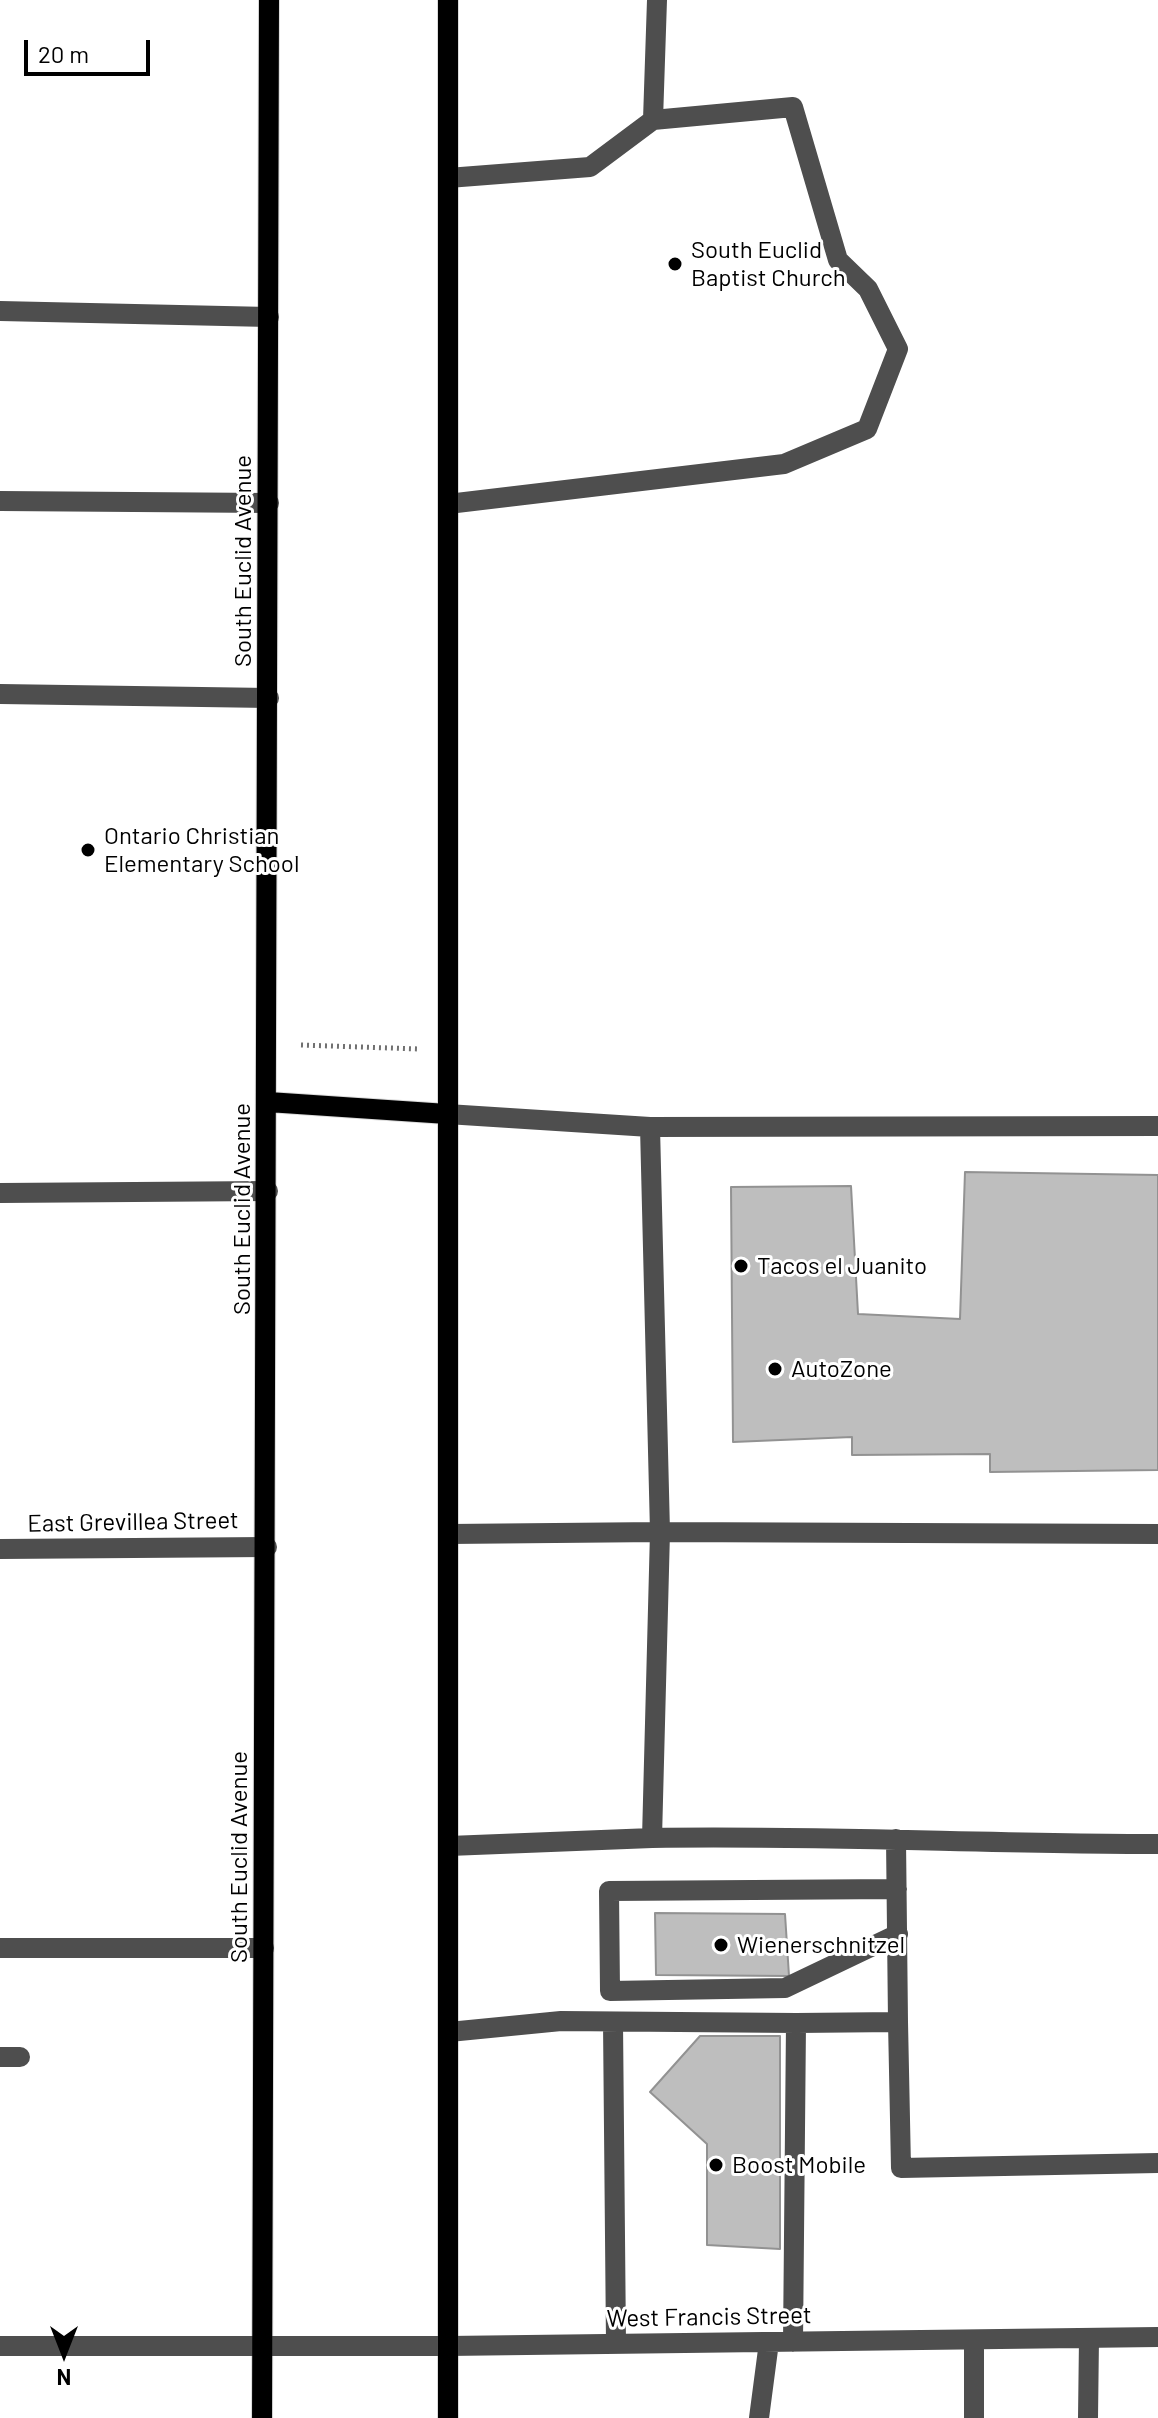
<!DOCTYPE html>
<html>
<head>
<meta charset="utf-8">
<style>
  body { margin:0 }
  #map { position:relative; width:1158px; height:2418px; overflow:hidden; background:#fff; font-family:Barlow,sans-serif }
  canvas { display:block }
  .north { position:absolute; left:24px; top:2314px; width:80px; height:80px; -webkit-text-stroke:6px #fff; paint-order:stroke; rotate:180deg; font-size:22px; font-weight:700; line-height:32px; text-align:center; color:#000 }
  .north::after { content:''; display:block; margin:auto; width:28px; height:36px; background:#000; clip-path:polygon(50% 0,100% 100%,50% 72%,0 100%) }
  .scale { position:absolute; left:24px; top:40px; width:126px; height:36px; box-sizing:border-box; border:4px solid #000; border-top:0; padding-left:10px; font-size:24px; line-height:28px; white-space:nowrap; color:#000; -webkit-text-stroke:6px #fff; paint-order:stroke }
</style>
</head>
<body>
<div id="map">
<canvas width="1158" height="2418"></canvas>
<div class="north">N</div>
<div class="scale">20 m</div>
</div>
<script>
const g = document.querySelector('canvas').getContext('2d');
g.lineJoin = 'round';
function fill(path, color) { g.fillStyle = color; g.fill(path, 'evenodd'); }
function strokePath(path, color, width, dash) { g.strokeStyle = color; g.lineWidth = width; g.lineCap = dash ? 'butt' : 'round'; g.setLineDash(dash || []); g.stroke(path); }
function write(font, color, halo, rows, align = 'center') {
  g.font = font + ' Barlow,sans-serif'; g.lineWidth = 6; g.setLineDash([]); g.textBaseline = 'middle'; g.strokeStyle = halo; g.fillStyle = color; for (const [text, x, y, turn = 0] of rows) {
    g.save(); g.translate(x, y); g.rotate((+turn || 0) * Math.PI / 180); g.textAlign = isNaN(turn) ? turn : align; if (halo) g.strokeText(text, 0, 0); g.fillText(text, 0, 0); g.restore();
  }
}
const building = new Path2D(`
  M 965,1172 L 1158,1175 L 1158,1470 L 990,1472 L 990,1454 L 852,1455 L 852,1437 L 733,1442 L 731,1187 L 851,1186 L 858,1314 L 960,1319 Z
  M 655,1913 L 785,1914 L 789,1976 L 656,1975 Z
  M 700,2036 L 780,2036 L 780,2249 L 707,2245 L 707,2144 L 650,2092 Z`);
const path = new Path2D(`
  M 301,1045 L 419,1049`);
const minor = new Path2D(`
  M 448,178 L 590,167 L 653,120
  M 0,311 L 269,317
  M 0,501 L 269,503
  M 448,504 L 784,464 L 867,429 L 898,349 L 868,289 L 838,260 L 793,107 L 653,120 L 657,0
  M 0,694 L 269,698
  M 447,1114 L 650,1127 L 1158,1126
  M 650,1127 L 660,1532 L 1158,1534
  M 0,1193 L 268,1191
  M 449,1534 L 660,1532 L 652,1838 C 821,1835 989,1844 1158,1844
  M 0,1549 L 267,1547
  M 449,1846 L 652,1838
  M 897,1889 L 609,1891 L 610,1991 L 785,1988 L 898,1934
  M 0,1948 L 264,1948
  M 613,2022 L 616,2344
  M 898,2022 L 901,2168 L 1158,2163
  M 449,2032 L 561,2021 L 796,2023
  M 0,2057 L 20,2057
  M 793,2342 L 796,2023 L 898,2022 L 896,1839
  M 0,2346 L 448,2346 L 1158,2337
  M 759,2418 L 769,2342
  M 974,2418 L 974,2340
  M 1088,2418 L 1089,2338`);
const major = new Path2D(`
  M 448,0 L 448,2418
  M 268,1102 L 447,1114
  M 262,2418 L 269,0`);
const markers = [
  [675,264,8,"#000"],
  [88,850,8,"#000"],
  [741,1266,8,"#000"],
  [775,1369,8,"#000"],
  [721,1945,8,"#000"],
  [716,2165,8,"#000"]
];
const poiNames = [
  ["South Euclid",691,250],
  ["Baptist Church",691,278],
  ["Ontario Christian",104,836],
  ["Elementary School",104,864],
  ["Tacos el Juanito",757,1266],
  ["AutoZone",791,1369],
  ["Wienerschnitzel",737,1945],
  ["Boost Mobile",732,2165]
];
const streetNames = [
  ["South Euclid Avenue",243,561,-90],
  ["South Euclid Avenue",242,1209,-90],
  ["East Grevillea Street",133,1522,-1],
  ["South Euclid Avenue",239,1857,-90],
  ["West Francis Street",709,2317,-1]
];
fill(building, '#bebebe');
strokePath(building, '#929292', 2);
strokePath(major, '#dbdbdb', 22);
strokePath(path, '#707070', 5, [2, 4]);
strokePath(minor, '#4e4e4e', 20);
strokePath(major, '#000', 20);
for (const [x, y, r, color] of markers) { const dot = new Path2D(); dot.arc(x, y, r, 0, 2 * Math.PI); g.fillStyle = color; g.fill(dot); strokePath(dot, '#fff', 3); }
write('24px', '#000', '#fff', poiNames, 'left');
write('24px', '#000', '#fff', streetNames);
</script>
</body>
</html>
